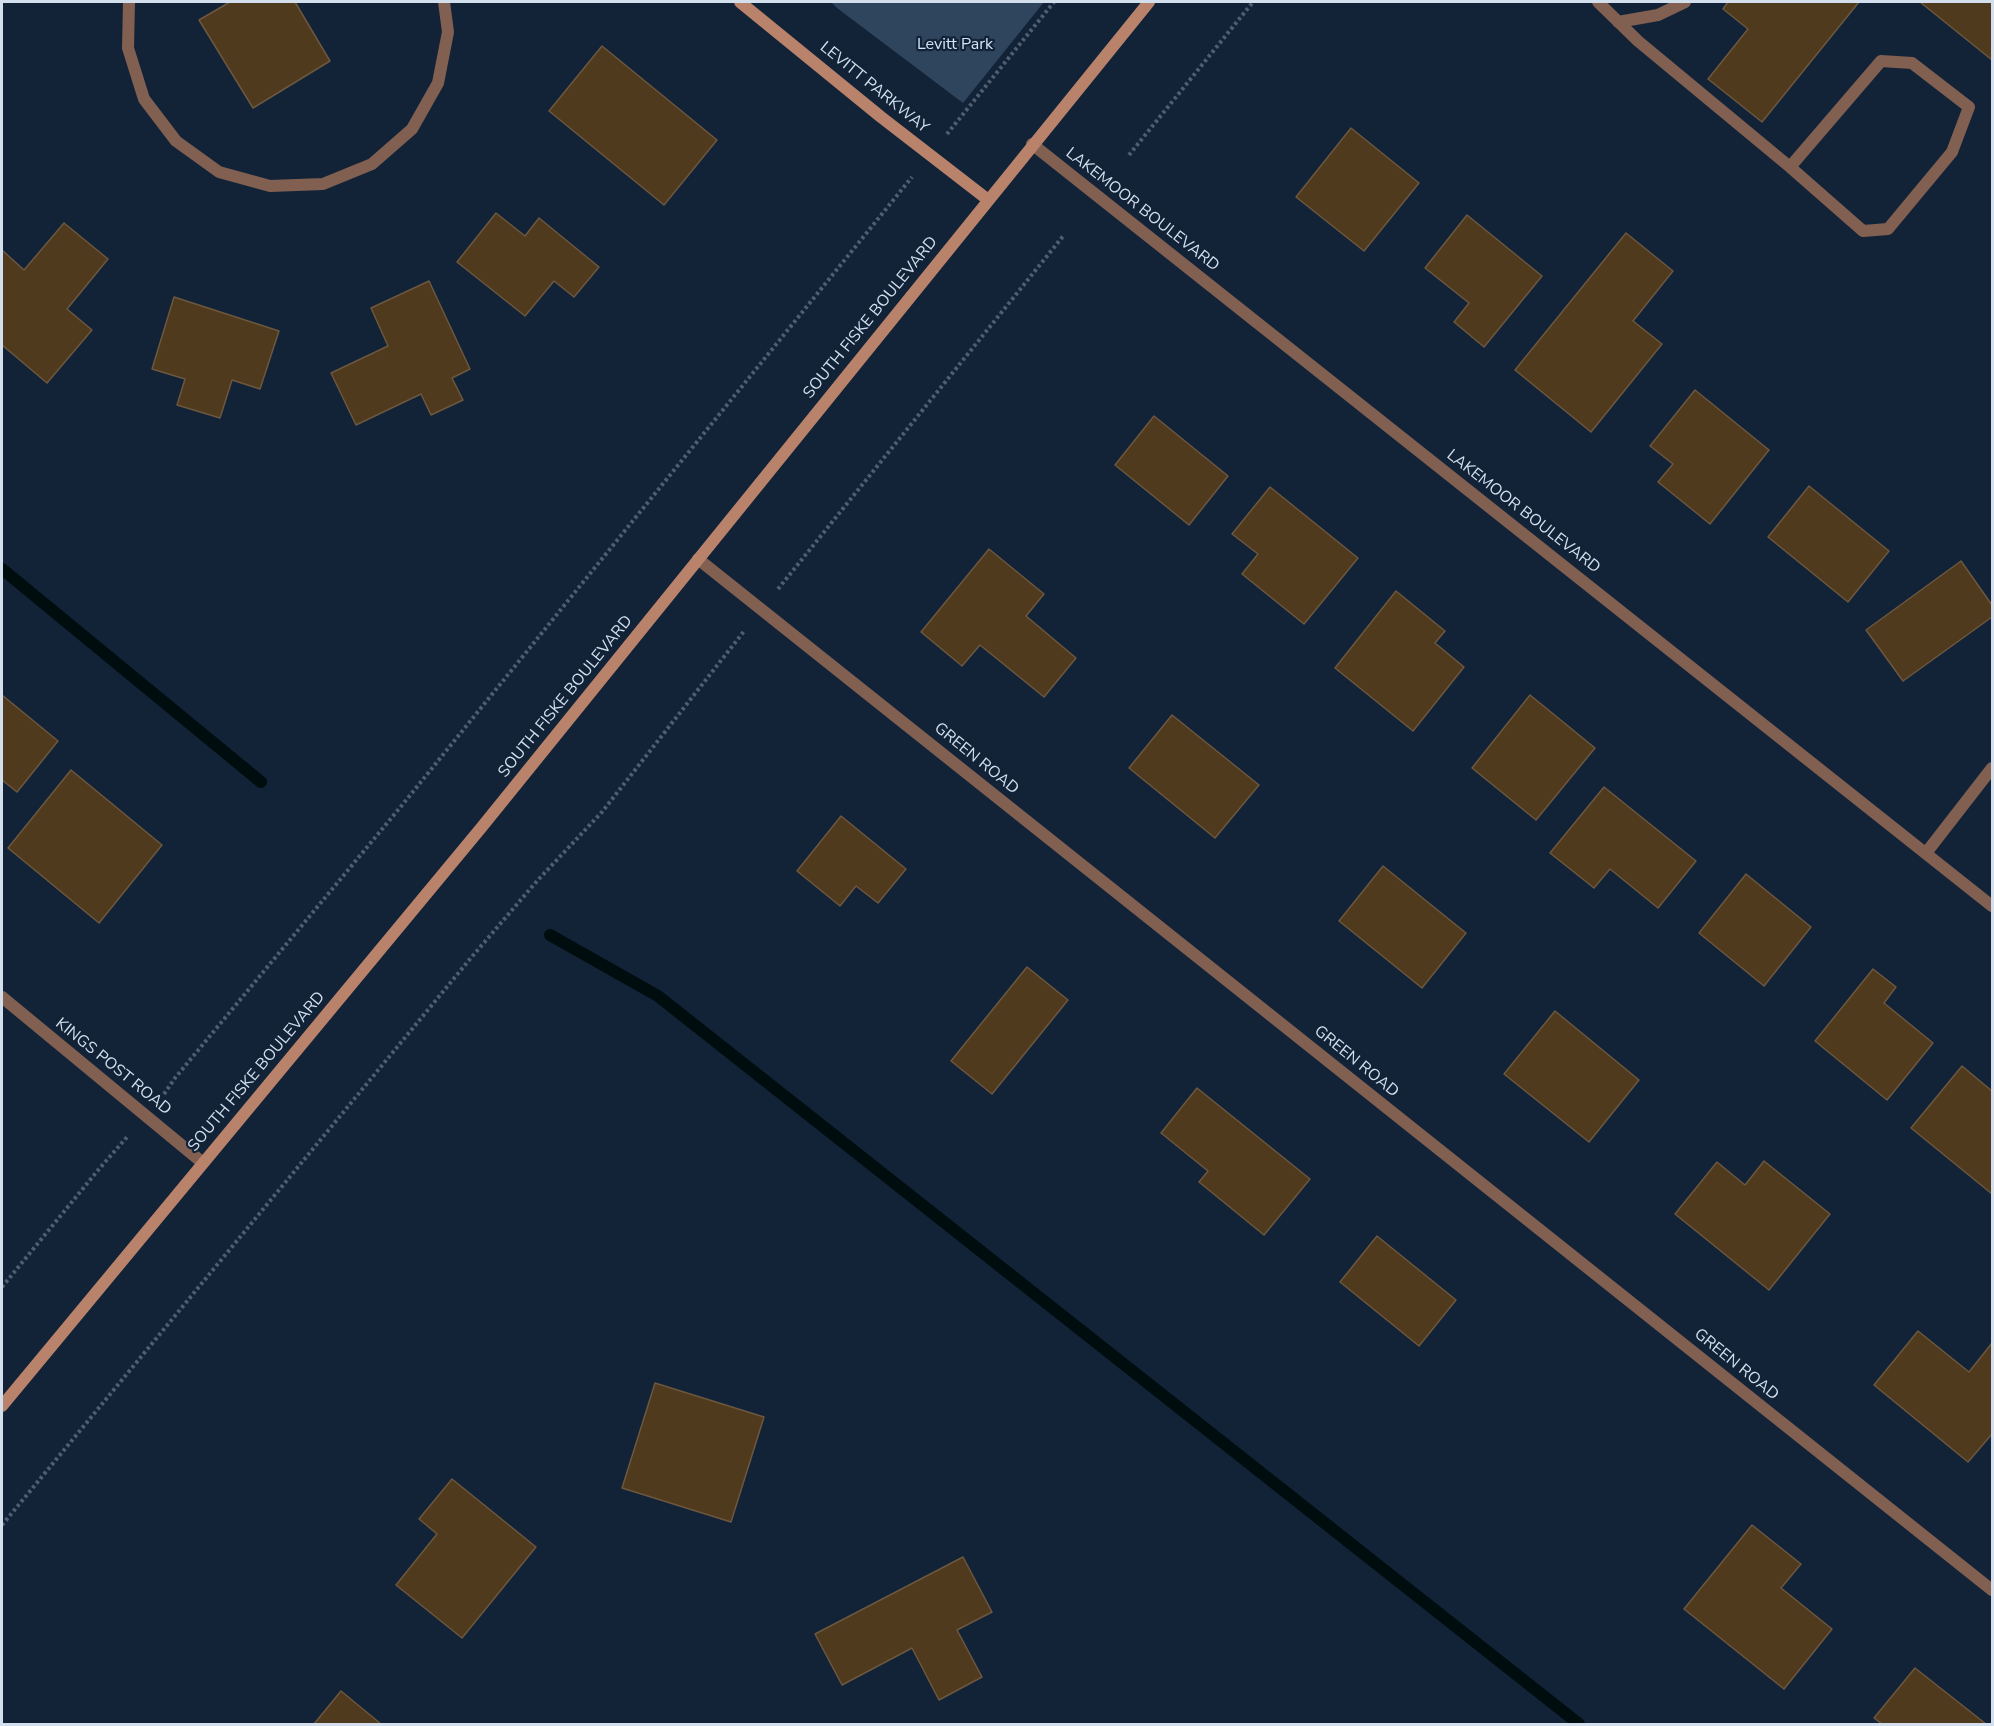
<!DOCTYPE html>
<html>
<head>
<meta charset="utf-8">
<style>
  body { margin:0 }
  #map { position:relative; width:1994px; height:1726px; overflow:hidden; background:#122338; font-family:"Nunito Sans",sans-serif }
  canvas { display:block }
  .frame { position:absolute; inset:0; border:3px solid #d3dfed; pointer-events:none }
</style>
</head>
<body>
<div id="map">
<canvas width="1994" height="1726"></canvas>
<div class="frame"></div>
</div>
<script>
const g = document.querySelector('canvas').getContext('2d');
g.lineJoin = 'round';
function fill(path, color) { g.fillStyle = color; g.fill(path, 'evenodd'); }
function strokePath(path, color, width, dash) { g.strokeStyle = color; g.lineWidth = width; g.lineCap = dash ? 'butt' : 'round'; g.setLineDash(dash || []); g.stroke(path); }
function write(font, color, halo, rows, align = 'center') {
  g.font = font + ' "Nunito Sans",sans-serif'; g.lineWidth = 4.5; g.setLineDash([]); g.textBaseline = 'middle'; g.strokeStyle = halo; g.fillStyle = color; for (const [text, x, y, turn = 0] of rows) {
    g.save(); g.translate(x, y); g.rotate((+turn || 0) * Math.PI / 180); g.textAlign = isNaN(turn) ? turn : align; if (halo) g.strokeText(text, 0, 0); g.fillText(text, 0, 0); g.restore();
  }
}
const green = new Path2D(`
  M 831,2 L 1044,2 L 963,103 L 837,8 Z`);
const stream = new Path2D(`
  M 2,569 L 261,782
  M 550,935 L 658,996 L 1579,1724`);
const building = new Path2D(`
  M 230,2 L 295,2 L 330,61 L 253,108 L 199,20 Z
  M 1728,2 L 1859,2 L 1762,122 L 1708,79 L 1748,29 L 1723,9 Z
  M 1920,2 L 1992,2 L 1992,60 Z
  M 602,46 L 717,140 L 664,205 L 549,111 Z
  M 1351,128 L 1419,183 L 1364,251 L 1296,197 Z
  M 496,213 L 525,236 L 539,218 L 599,267 L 574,297 L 554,281 L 525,316 L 457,262 Z
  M 1467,215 L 1542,276 L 1484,347 L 1454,322 L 1469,303 L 1425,268 Z
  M 64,223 L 108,259 L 67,309 L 92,330 L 47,383 L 2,345 L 2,250 L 24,270 Z
  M 1626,233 L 1673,271 L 1633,321 L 1662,344 L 1591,432 L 1515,370 Z
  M 429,281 L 470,369 L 452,378 L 463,400 L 431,415 L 421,394 L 356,425 L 331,373 L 388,346 L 371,308 Z
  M 174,297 L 279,331 L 260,389 L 232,380 L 220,418 L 177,405 L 185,379 L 152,369 Z
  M 1695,390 L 1769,450 L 1710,524 L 1658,482 L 1673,464 L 1650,446 Z
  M 1154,416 L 1228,476 L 1189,525 L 1115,465 Z
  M 1809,486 L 1889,551 L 1848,602 L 1768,537 Z
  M 1270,487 L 1358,558 L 1304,624 L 1242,574 L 1258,554 L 1232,534 Z
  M 989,549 L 1044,594 L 1026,616 L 1076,658 L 1044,697 L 980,645 L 962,666 L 921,632 Z
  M 1961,561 L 1992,605 L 1992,617 L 1903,681 L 1866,630 Z
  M 1396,591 L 1445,631 L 1435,643 L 1464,667 L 1413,731 L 1335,668 Z
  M 2,695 L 58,741 L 17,792 L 2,780 Z
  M 1530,695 L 1595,748 L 1536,820 L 1472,768 Z
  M 1172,715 L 1259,785 L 1215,838 L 1129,768 Z
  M 71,770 L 162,845 L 99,923 L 8,848 Z
  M 1604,787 L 1696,861 L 1658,908 L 1610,869 L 1594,888 L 1550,853 Z
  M 841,816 L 906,869 L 878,903 L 856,886 L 840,906 L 797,871 Z
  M 1383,866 L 1466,933 L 1422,988 L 1339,921 Z
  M 1746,874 L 1811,927 L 1764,986 L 1699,933 Z
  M 1027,967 L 1068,1000 L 992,1094 L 951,1061 Z
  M 1873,969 L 1896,987 L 1884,1003 L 1933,1043 L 1887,1100 L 1815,1041 Z
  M 1555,1011 L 1639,1080 L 1589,1142 L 1504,1074 Z
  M 1962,1066 L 1992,1091 L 1992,1194 L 1911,1128 Z
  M 1197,1088 L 1310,1179 L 1264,1235 L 1199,1182 L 1208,1171 L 1161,1133 Z
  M 1764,1161 L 1830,1214 L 1769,1290 L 1675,1214 L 1717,1162 L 1745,1185 Z
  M 1377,1236 L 1456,1300 L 1419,1346 L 1340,1282 Z
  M 1918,1331 L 1969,1372 L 1992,1343 L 1992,1434 L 1968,1462 L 1874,1385 Z
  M 655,1383 L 764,1417 L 731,1522 L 622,1488 Z
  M 452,1479 L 536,1547 L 462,1638 L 396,1585 L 437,1534 L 419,1519 Z
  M 1752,1525 L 1801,1564 L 1781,1588 L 1832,1629 L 1784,1689 L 1684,1609 Z
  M 963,1557 L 992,1612 L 957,1630 L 982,1677 L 939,1700 L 912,1648 L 842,1685 L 815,1634 Z
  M 1915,1668 L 1986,1724 L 1882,1724 L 1874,1718 Z
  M 341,1691 L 381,1724 L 314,1724 Z`);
const path = new Path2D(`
  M 947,134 L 1054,2
  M 1129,155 L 1253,2
  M 778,589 L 1064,235
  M 164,1094 L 175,1078 L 403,804 L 912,177
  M 2,1287 L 99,1169 L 128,1136
  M 2,1525 L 470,959 L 537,881 L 602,812 L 745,630`);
const lane = new Path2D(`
  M 1598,2 L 1638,41 L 1790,167 L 1863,231 L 1888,229 L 1952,152 L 1969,107 L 1912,63 L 1881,61 L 1790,167
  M 1618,22 L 1658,15 L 1685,2`);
const street = new Path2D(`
  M 129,2 L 128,48 L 144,99 L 176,141 L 219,172 L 270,186 L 323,184 L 372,164 L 412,129 L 438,83 L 448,32 L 444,2
  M 1032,144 L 1992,906
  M 698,559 L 1992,1590
  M 1926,853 L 1992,768
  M 2,997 L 203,1163`);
const secondary = new Path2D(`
  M 740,2 L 881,117 L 987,199
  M 2,1406 L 481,828 L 1149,2`);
const parkNames = [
  ["Levitt Park",955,45]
];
const streetNames = [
  ["LEVITT PARKWAY",874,88,39],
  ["LAKEMOOR BOULEVARD",1142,210,38],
  ["SOUTH FISKE BOULEVARD",871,318,-51],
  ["LAKEMOOR BOULEVARD",1523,512,38],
  ["SOUTH FISKE BOULEVARD",566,697,-51],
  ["GREEN ROAD",976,759,39],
  ["GREEN ROAD",1356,1062,39],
  ["KINGS POST ROAD",113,1067,39],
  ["SOUTH FISKE BOULEVARD",257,1072,-50],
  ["GREEN ROAD",1736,1365,39]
];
fill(green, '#2f445d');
strokePath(stream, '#000d0e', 12);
fill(building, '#503a1e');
strokePath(building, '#6c573f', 1.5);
strokePath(path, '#4f5f71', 4, [3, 3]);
strokePath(lane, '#826051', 12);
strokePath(street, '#826051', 12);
strokePath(secondary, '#b9836b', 12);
write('16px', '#d4e4f9', '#122338', parkNames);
write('16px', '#d3dfed', '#122338', streetNames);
</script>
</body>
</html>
